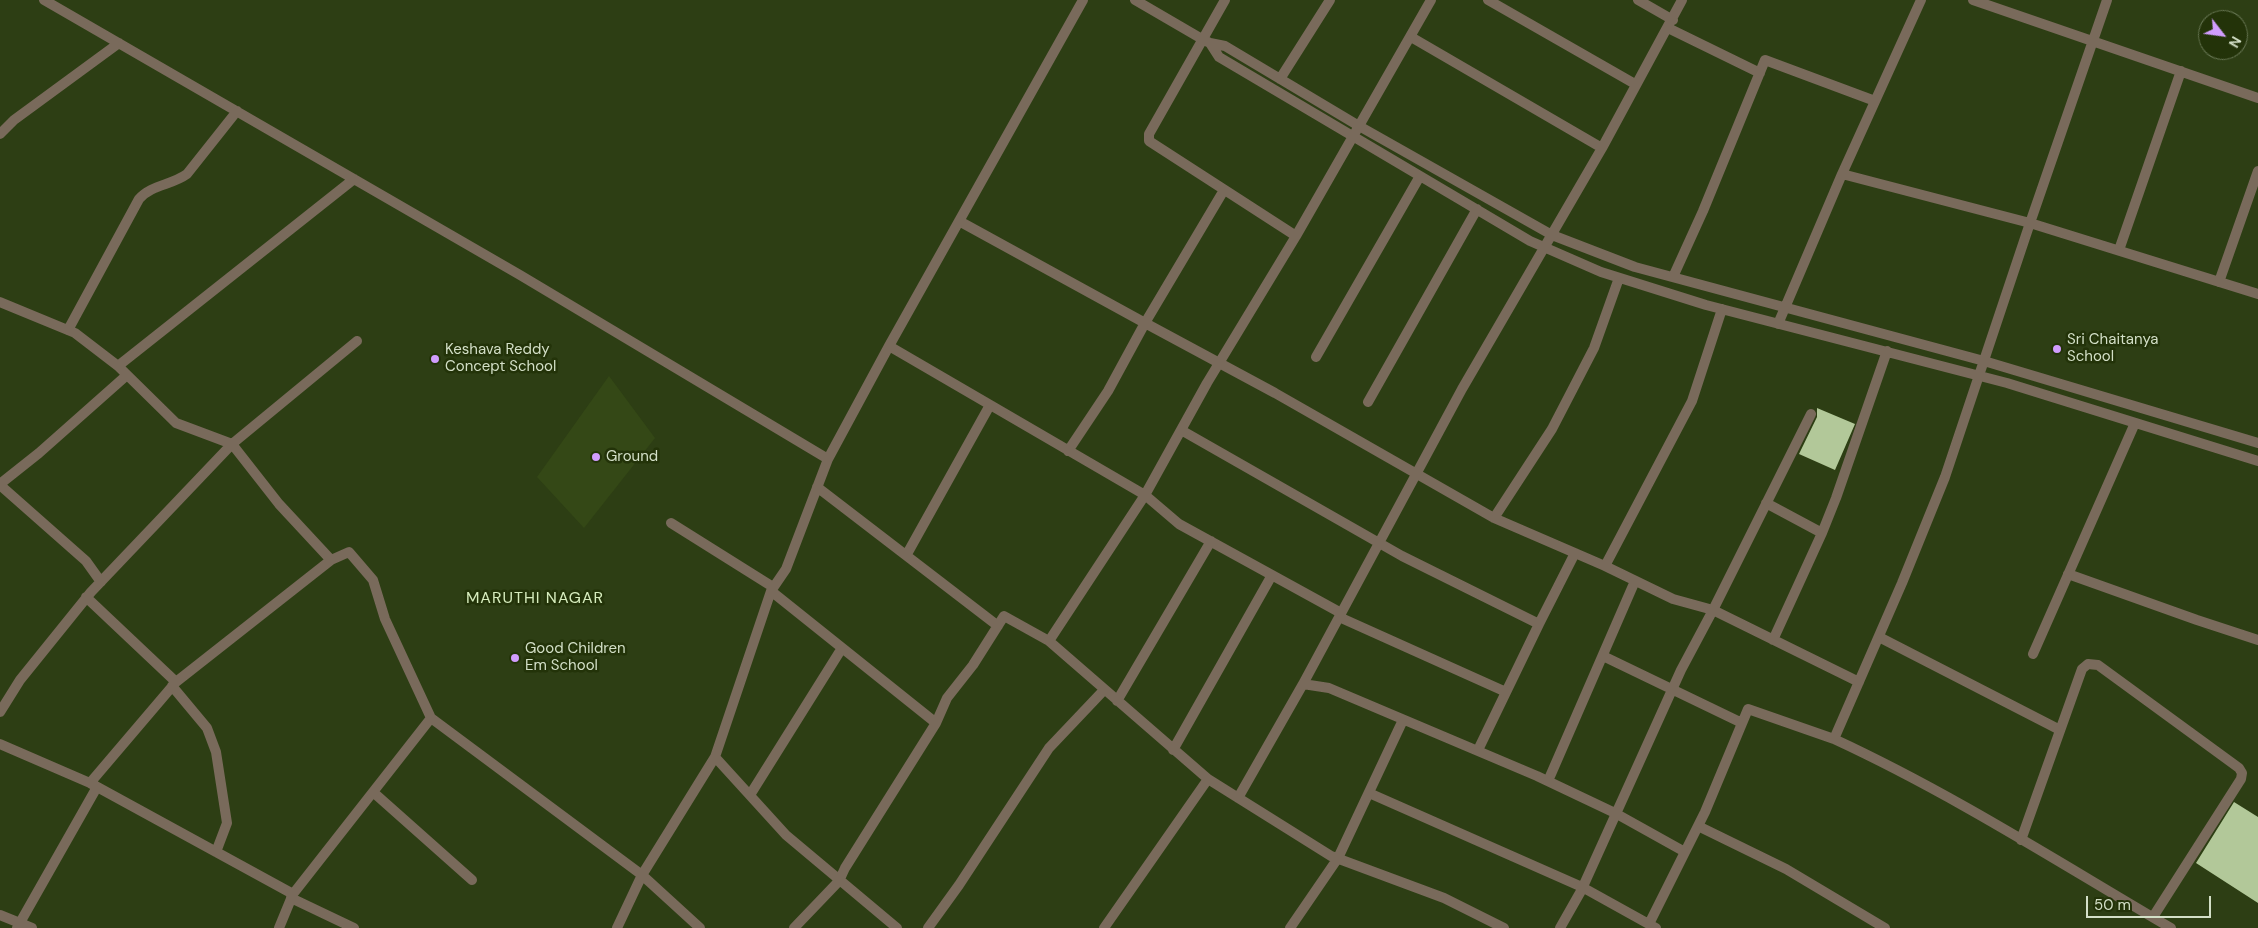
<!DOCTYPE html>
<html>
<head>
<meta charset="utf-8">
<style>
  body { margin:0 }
  #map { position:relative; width:2258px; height:928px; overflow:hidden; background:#2d3e14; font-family:"DM Sans",sans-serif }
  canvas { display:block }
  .north { position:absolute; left:2198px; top:10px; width:50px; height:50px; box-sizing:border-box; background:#233309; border:1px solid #697855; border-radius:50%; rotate:120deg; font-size:14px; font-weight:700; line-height:20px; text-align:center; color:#d3dfc7 }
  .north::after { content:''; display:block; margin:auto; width:18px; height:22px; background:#d19dfe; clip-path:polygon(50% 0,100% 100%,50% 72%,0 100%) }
  .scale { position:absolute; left:2086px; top:896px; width:125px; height:22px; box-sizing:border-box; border:2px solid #d3dfc7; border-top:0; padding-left:6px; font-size:15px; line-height:18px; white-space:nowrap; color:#d3dfc7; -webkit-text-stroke:4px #233309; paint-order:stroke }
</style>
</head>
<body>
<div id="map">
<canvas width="2258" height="928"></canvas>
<div class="north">N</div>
<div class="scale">50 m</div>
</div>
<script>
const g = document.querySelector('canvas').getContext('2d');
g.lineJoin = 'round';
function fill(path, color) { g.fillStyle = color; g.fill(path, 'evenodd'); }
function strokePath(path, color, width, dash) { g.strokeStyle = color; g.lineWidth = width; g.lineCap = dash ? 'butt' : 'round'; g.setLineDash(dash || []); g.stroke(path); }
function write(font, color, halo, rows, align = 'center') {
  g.font = font + ' "DM Sans",sans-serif'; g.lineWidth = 5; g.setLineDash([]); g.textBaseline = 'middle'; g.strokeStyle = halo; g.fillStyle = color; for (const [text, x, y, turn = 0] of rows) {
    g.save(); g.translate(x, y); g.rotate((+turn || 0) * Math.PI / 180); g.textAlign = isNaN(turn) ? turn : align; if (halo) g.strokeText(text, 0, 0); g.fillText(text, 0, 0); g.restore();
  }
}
const built = new Path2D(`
  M 609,376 L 655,438 L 584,528 L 537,477 Z`);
const building = new Path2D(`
  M 1817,408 L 1855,424 L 1835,470 L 1799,454 L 1817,417 Z
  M 2234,802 L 2258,817 L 2258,903 L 2196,863 Z`);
const street = new Path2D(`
  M 44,0 L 520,275 L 828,459
  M 1135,0 L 1202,39 L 1210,43 L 1225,46 L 1359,126 L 1552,235 L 1635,267 L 1984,361 L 2258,443
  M 1225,0 L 1149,134 L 1149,141 L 1296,236
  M 1488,0 L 1635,84
  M 1638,0 L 1673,20
  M 1682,0 L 1602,148 L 1462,389 L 1303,684 L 1329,688 L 1537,776 L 1615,813 L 1685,852
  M 1973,0 L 2258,98
  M 1668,28 L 1760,73
  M 1411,37 L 1602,148
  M 1210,43 L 1219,57 L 1530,241 L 1601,272 L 1706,305 L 2007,383 L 2258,461
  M 1280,79 L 1330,0
  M 0,134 L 14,120 L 119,43
  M 1842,174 L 2030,223 L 2258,294
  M 959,221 L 1145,323 L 1224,190
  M 2119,250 L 2181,71
  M 1673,277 L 1703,211 L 1765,60 L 1875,101
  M 1619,278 L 1594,348 L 1552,429 L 1494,518 L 1605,566 L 1692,401 L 1722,309
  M 2219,282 L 2258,171
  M 0,302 L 75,333 L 118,366 L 176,423 L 232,444 L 279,504 L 331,560 L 349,552 L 373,580 L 385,619 L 431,718 L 642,875 L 700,928
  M 1778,324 L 1842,174 L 1921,0
  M 68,330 L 139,199 C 151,185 172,185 187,174 L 237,111
  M 889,346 L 1145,495 L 1179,524 L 1341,613
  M 1316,357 L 1420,176
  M 118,366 L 354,179
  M 1368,402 L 1477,209
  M 1811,414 L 1713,610 L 1859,682
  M 1181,430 L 1402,556 L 1539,624 L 1575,553
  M 1068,451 L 1108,391 L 1145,323 L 1275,393 L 1494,518
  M 0,484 L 39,453 L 127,375
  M 0,485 L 86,561 L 101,582
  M 817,487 L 998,626
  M 1766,503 L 1822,533
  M 671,523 L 773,587
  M 907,554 L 990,405
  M 2068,574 L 2197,620 L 2258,640
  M 771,591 L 936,723
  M 86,597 L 176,682 L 90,783
  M 1339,617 L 1506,692
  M 1879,637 L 2060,730
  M 1773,640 L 1822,533 L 1836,498 L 1887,351
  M 2033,654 L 2135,423
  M 1603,656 L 1742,723
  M 176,682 L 331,560
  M 172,686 L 207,728 L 216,752 L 227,823 L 216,852
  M 1117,701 L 1211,541
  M 0,712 L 20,680 L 91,592 L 232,444 L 357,341
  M 1834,739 C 1951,793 2060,863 2171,928
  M 0,744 L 90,783 L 293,894
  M 1173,750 L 1272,575
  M 1478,750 L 1539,624
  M 715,757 L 786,835 L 897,928
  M 1208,779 L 1331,856 L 1444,898 L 1504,928
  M 1548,781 L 1635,581
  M 373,792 L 472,880
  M 1369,793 L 1582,887 L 1656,928
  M 750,795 L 842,648
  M 1238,798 L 1303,684
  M 1698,826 L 1786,869 L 1885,928
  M 2021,840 L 2082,669 L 2088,664 L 2098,665 L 2239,768 L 2242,773 L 2241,779 L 2153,917
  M 291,898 L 354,928
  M 0,915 L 32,928
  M 1649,924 L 1705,812 L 1748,709 L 1834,739 L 1902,583 L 1945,477 L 2030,223 L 2107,0
  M 17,928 L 97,787
  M 279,928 L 293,894 L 431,718
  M 617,928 L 642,875 L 715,757 L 771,591 L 786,569 L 828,459 L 889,346 L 1083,0
  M 794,928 L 839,881 L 845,868 L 936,723 L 947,698 L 973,665 L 1004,616 L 1049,641
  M 928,928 L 959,885 L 1049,748 L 1104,690
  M 1104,928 L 1208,779 L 1049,641 L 1145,495 L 1207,383 L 1296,236 L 1431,0
  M 1290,928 L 1338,858 L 1403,720
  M 1560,928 L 1581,891 L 1681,670 L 1713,610 L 1673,599 L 1605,566`);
const markers = [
  [2057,349,5,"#d19dfe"],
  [435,359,5,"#d19dfe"],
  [596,457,5,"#d19dfe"],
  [515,658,5,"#d19dfe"]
];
const poiNames = [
  ["Sri Chaitanya",2067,340],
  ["School",2067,357],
  ["Keshava Reddy",445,350],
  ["Concept School",445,367],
  ["Ground",606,457],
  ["Good Children",525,649],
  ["Em School",525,666]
];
const neighbourhoodNames = [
  ["MARUTHI NAGAR",535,599]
];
fill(built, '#344816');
fill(building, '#b2c899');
strokePath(street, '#796a5b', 10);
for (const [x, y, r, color] of markers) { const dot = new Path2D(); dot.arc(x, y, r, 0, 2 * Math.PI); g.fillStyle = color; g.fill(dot); strokePath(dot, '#233309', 2); }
write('15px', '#d3dfc7', '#233309', poiNames, 'left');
g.letterSpacing = '1px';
write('16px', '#d6ecbd', '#233309', neighbourhoodNames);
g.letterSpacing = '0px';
</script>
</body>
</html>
